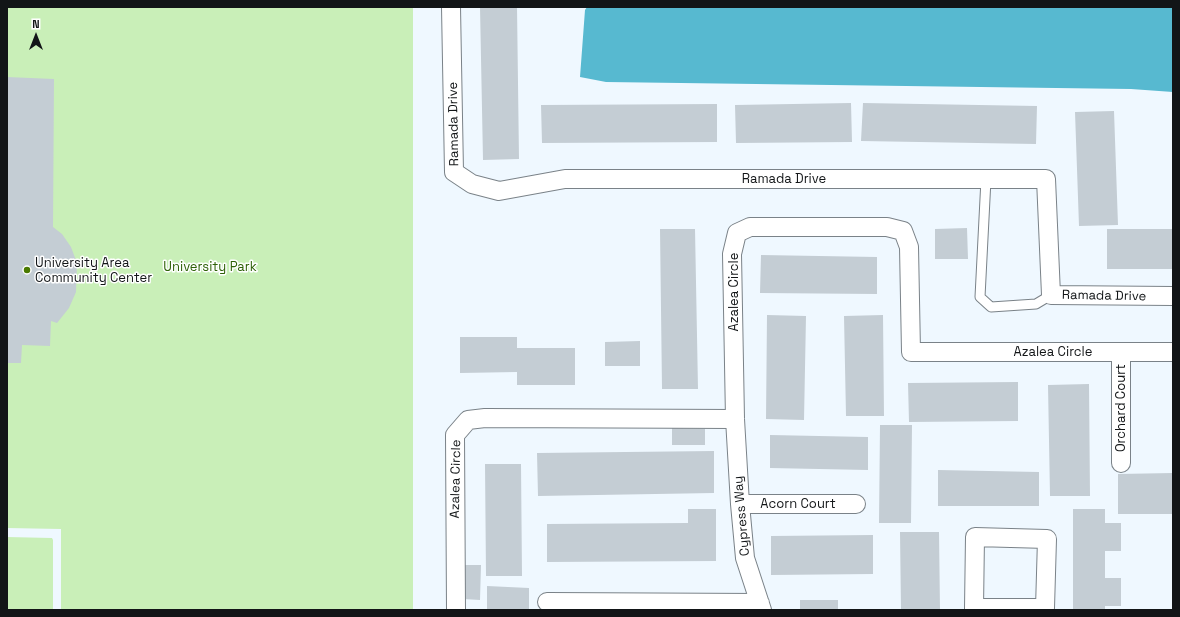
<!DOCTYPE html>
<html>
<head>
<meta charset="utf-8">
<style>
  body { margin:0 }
  #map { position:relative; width:1180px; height:617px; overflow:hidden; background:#eff8ff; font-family:"Space Grotesk",sans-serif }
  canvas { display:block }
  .frame { position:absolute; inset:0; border:8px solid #121517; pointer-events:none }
  .north { position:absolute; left:16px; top:16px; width:40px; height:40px; -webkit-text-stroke:3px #fff; paint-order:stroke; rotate:0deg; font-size:11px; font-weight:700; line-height:16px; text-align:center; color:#121517 }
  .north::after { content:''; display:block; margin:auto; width:14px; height:18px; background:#121517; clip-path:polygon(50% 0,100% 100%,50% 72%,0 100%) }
</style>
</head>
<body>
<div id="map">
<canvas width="1180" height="617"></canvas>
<div class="frame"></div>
<div class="north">N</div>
</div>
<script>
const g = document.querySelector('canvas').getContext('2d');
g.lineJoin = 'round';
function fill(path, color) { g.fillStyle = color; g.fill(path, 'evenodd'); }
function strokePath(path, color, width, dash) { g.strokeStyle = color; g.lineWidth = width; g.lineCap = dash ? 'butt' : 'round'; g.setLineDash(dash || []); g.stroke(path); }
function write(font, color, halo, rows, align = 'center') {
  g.font = font + ' "Space Grotesk",sans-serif'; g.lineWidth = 3; g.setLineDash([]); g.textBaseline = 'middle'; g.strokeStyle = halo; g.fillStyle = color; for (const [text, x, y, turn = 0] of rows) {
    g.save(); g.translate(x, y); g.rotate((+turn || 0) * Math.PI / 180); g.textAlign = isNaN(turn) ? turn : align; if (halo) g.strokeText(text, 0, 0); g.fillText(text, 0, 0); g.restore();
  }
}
const green = new Path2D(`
  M 7,7 L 413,7 L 413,610 L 61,610 L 61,529 L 7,528 Z
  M 7,537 L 52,538 L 53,540 L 53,610 L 7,610 Z`);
const water = new Path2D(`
  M 587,7 L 1173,7 L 1173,92 L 1131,89 L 606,82 L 580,77 L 585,10 Z`);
const building = new Path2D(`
  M 480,7 L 517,7 L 519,159 L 483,160 Z
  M 7,77 L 54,79 L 53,227 L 62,234 L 71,247 L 77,263 L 76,292 L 69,308 L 57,323 L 51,321 L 50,346 L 22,345 L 21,363 L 7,363 Z
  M 851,103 L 852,142 L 736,143 L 735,105 Z
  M 863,103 L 1037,106 L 1036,144 L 861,141 Z
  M 717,104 L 717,142 L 542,143 L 541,105 Z
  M 1114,111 L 1118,225 L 1079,226 L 1075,112 Z
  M 967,228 L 968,259 L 935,259 L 935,229 Z
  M 660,229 L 695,229 L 698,389 L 662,389 Z
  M 1107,229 L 1173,229 L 1173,269 L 1107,269 Z
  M 761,255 L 877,257 L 877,294 L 760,293 Z
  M 767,315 L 806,316 L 804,420 L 766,419 Z
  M 883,315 L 884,416 L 846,416 L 844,316 Z
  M 460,337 L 517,337 L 517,348 L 575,348 L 575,385 L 517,385 L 517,372 L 460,373 Z
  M 640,341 L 640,366 L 605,366 L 605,342 Z
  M 1018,382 L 1018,421 L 909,422 L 908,383 Z
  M 1089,384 L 1090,496 L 1050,496 L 1048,385 Z
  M 880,425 L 912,425 L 911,523 L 879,523 Z
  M 672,428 L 705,429 L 705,445 L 672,445 Z
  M 770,435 L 868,437 L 868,470 L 770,468 Z
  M 714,451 L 714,493 L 538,496 L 537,453 Z
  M 485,464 L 521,464 L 522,576 L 486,576 Z
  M 938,470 L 1039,472 L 1039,506 L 938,506 Z
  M 1173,473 L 1173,514 L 1118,514 L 1118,474 Z
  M 688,509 L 716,509 L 716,561 L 547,562 L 547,524 L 688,523 Z
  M 1073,509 L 1105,509 L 1105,523 L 1121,523 L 1121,551 L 1105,551 L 1105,578 L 1121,578 L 1121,606 L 1105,606 L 1105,610 L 1073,610 Z
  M 900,532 L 939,532 L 940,610 L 901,610 Z
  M 873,535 L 873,574 L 771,575 L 771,536 Z
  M 463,565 L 481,565 L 480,600 L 463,599 Z
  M 487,586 L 529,588 L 529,610 L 487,610 Z
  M 800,600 L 838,600 L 838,610 L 800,610 Z`);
const lane = new Path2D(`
  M 986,179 L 980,297 L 991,307 L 1036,304 L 1051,295`);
const street = new Path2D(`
  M 451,7 L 454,172 L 472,184 L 499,191 L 565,179 L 1046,179 L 1051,295 L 1173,296
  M 1121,352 L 1121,463
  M 740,504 L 856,504
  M 547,602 L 760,603
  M 974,608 L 975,537 L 1047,539 L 1045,608 L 974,608 L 974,610
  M 456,610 L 455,435 L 468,420 L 485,418 L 735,419
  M 762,610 L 745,558 L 740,504 L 735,419 L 732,254 L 737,233 L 750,227 L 887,227 L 903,231 L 909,247 L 911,352 L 1173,352`);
const markers = [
  [27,270,4,"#4a7a00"]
];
const streetNames = [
  ["Ramada Drive",454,124,-91],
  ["Ramada Drive",784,179],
  ["Azalea Circle",734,292,-90],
  ["Ramada Drive",1104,296,1],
  ["Azalea Circle",1053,352],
  ["Orchard Court",1121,408,-90],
  ["Azalea Circle",456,479,-89],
  ["Acorn Court",798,504],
  ["Cypress Way",742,516,-95]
];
const poiNames = [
  ["University Area",35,263],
  ["Community Center",35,278]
];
const parkNames = [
  ["University Park",210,267]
];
fill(green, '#c9efb8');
fill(water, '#57b9d0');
fill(building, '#c4cdd4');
strokePath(lane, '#7a8288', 11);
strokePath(street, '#7a8288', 20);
strokePath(lane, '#fff', 9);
strokePath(street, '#fff', 18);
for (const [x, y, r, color] of markers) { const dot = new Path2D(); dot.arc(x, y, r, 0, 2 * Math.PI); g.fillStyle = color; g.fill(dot); strokePath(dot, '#fff', 1.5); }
write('13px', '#121517', '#fff', streetNames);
write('13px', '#121517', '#fff', poiNames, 'left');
write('13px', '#2e6107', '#fff', parkNames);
</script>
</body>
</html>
